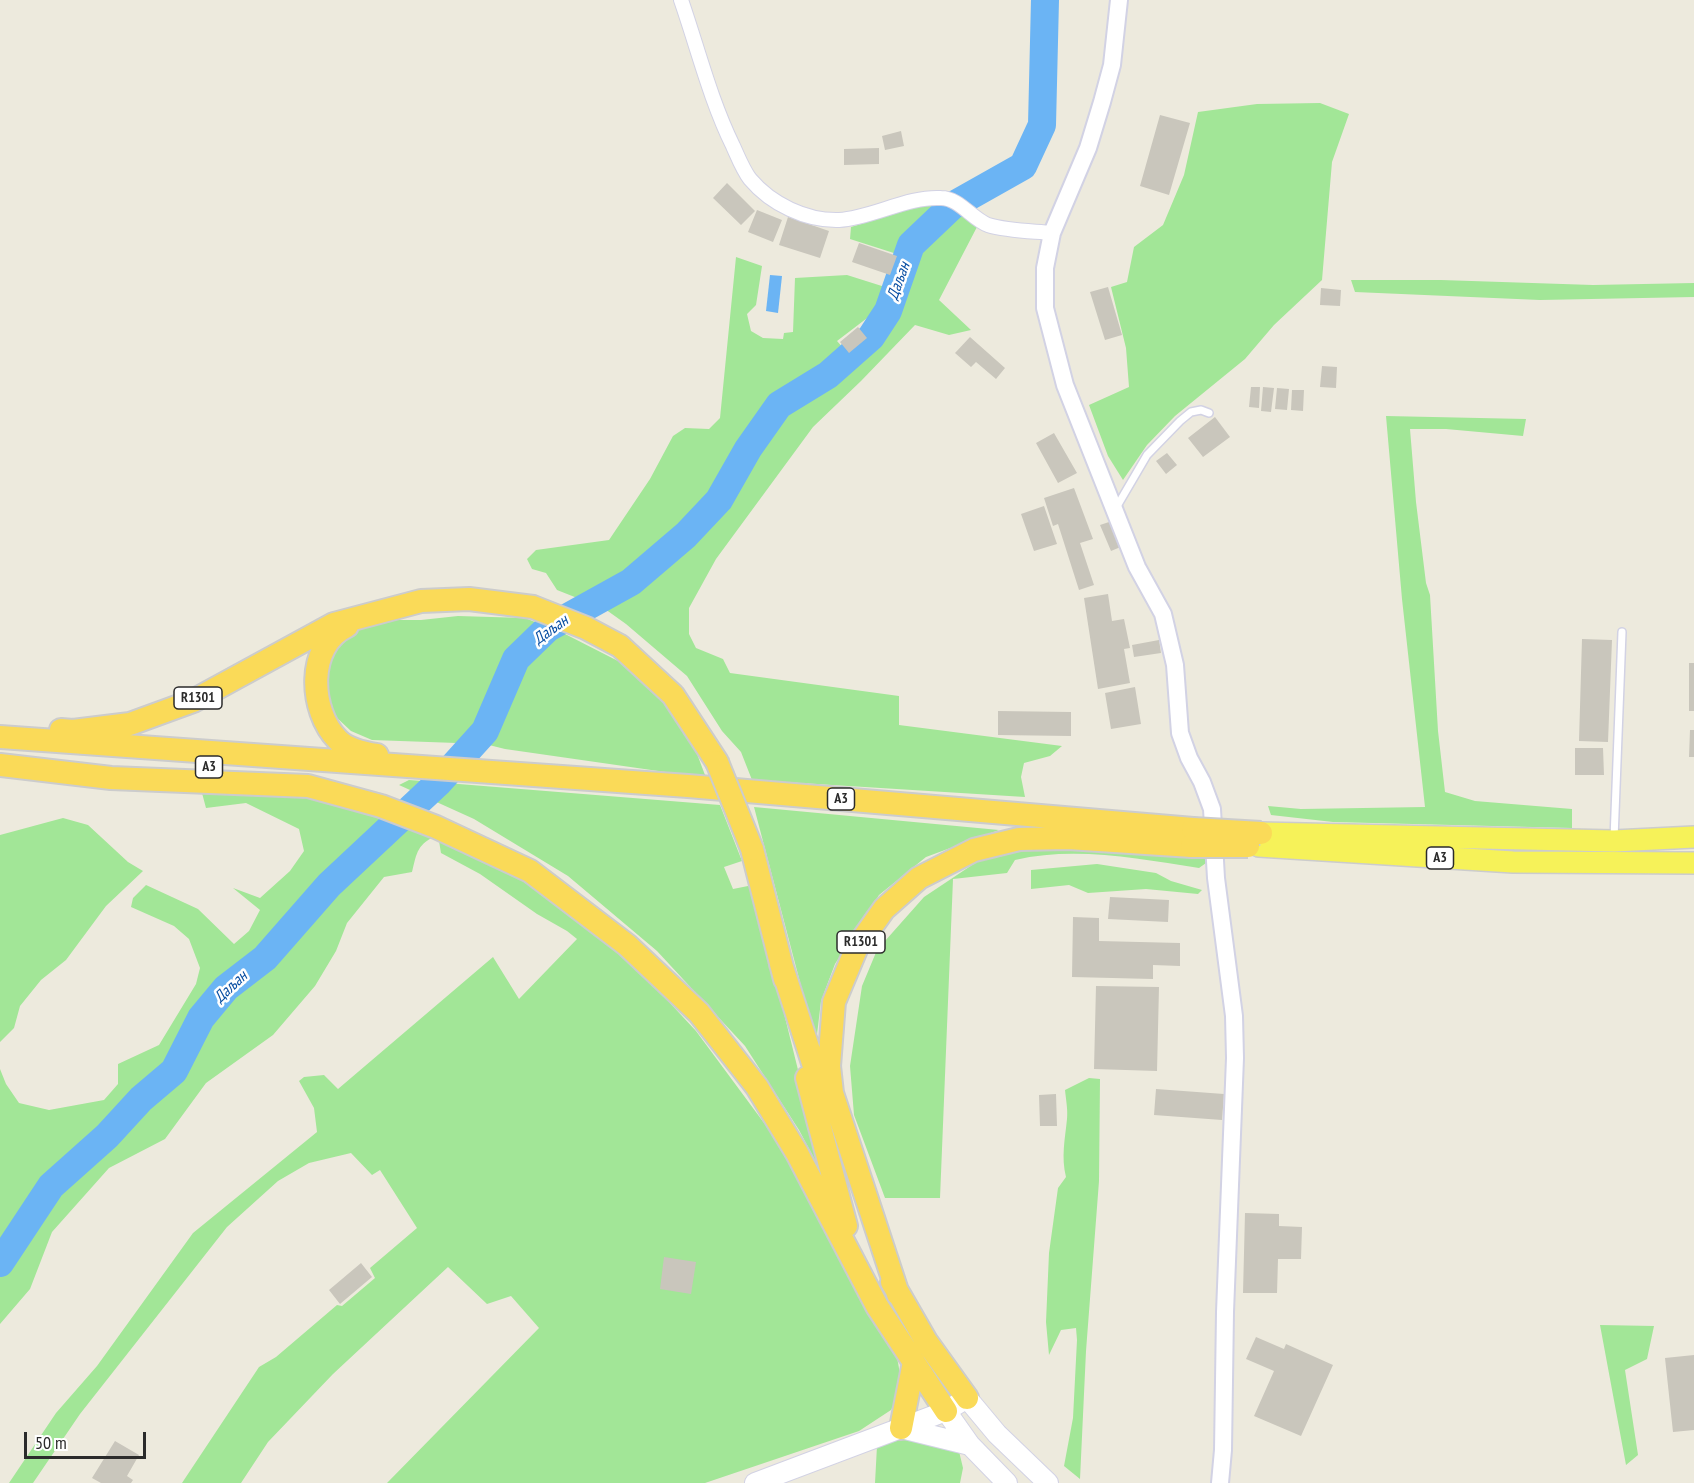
<!DOCTYPE html>
<html>
<head>
<meta charset="utf-8">
<style>
  body { margin:0 }
  #map { position:relative; width:1694px; height:1483px; overflow:hidden; background:#edeadd; font-family:"PT Sans Narrow",sans-serif }
  canvas { display:block }
  .scale { position:absolute; left:24px; top:1432px; width:122px; height:27px; box-sizing:border-box; border:3px solid #2b2b2b; border-top:0; padding-left:8px; font-size:18px; line-height:21px; white-space:nowrap; color:#2b2b2b; -webkit-text-stroke:4px #fff; paint-order:stroke }
</style>
</head>
<body>
<div id="map">
<canvas width="1694" height="1483"></canvas>
<div class="scale">50 m</div>
</div>
<script>
const g = document.querySelector('canvas').getContext('2d');
g.lineJoin = 'round';
function fill(path, color) { g.fillStyle = color; g.fill(path, 'evenodd'); }
function strokePath(path, color, width, dash) { g.strokeStyle = color; g.lineWidth = width; g.lineCap = dash ? 'butt' : 'round'; g.setLineDash(dash || []); g.stroke(path); }
function write(font, color, halo, rows, align = 'center') {
  g.font = font + ' "PT Sans Narrow",sans-serif'; g.lineWidth = 5; g.setLineDash([]); g.textBaseline = 'middle'; g.strokeStyle = halo; g.fillStyle = color; for (const [text, x, y, turn = 0] of rows) {
    g.save(); g.translate(x, y); g.rotate((+turn || 0) * Math.PI / 180); g.textAlign = isNaN(turn) ? turn : align; if (halo) g.strokeText(text, 0, 0); g.fillText(text, 0, 0); g.restore();
  }
}
const green = new Path2D(`
  M 1320,103 L 1349,114 L 1332,162 L 1322,280 L 1274,325 L 1245,359 L 1175,416 L 1147,445 L 1123,480 L 1108,456 L 1089,405 L 1129,387 L 1126,348 L 1111,287 L 1127,282 L 1134,247 L 1163,225 L 1184,175 L 1198,112 L 1257,104 Z
  M 933,202 L 945,203 L 978,225 L 939,300 L 971,330 L 949,335 L 915,325 L 861,381 L 813,427 L 716,559 L 689,608 L 689,634 L 696,648 L 723,659 L 730,673 L 899,696 L 899,725 L 1062,746 L 1050,756 L 1024,763 L 1021,777 L 1025,797 L 752,780 L 741,752 L 722,731 L 687,676 L 626,624 L 605,609 L 557,590 L 546,573 L 532,569 L 527,559 L 536,550 L 609,540 L 650,479 L 673,436 L 685,428 L 709,429 L 720,418 L 736,257 L 762,266 L 756,305 L 747,314 L 751,331 L 763,338 L 783,339 L 784,333 L 793,332 L 795,278 L 847,275 L 885,287 L 891,285 L 900,255 L 850,239 L 851,227 ZM 875,312 L 887,323 L 872,344 L 854,360 L 837,341 Z
  M 1351,280 L 1441,280 L 1593,285 L 1694,283 L 1694,297 L 1540,300 L 1355,292 Z
  M 1386,416 L 1526,419 L 1523,436 L 1446,429 L 1410,429 L 1416,502 L 1426,583 L 1430,595 L 1438,731 L 1445,792 L 1475,801 L 1572,809 L 1572,828 L 1333,822 L 1271,815 L 1268,806 L 1301,809 L 1425,807 L 1402,599 Z
  M 458,616 L 525,618 L 567,635 L 618,661 L 647,683 L 669,708 L 691,738 L 705,775 L 693,776 L 505,749 L 485,744 L 372,740 L 351,731 L 336,717 L 325,690 L 326,674 L 332,651 L 359,630 L 387,620 L 421,620 Z
  M 409,780 L 720,805 L 742,861 L 724,867 L 733,889 L 748,886 L 753,888 L 825,1179 L 799,1130 L 745,1046 L 657,951 L 568,876 L 474,819 L 399,785 Z
  M 208,785 L 263,787 L 321,794 L 377,810 L 496,861 L 562,903 L 628,958 L 696,1031 L 784,1150 L 833,1242 L 896,1352 L 901,1379 L 896,1401 L 891,1410 L 859,1431 L 705,1483 L 387,1483 L 539,1328 L 511,1296 L 487,1304 L 448,1267 L 333,1374 L 268,1442 L 241,1483 L 182,1483 L 259,1367 L 276,1357 L 337,1305 L 342,1306 L 375,1278 L 370,1268 L 417,1228 L 380,1170 L 372,1175 L 351,1153 L 309,1163 L 278,1181 L 227,1227 L 80,1414 L 33,1483 L 9,1483 L 56,1413 L 97,1366 L 193,1233 L 317,1132 L 314,1108 L 299,1081 L 304,1077 L 324,1075 L 338,1089 L 493,957 L 519,999 L 577,939 L 567,931 L 537,914 L 480,874 L 441,853 L 438,835 C 417,844 417,852 412,872 L 384,877 L 347,923 L 336,951 L 315,986 L 273,1035 L 206,1083 L 165,1139 L 109,1168 L 52,1232 L 30,1289 L 0,1324 L 0,1069 L 6,1084 L 19,1103 L 49,1110 L 104,1100 L 118,1084 L 118,1064 L 159,1045 L 196,984 L 200,968 L 189,939 L 174,926 L 131,907 L 133,898 L 146,885 L 198,909 L 234,944 L 249,931 L 260,910 L 233,888 L 260,898 L 290,871 L 304,851 L 299,829 L 246,803 L 206,808 L 202,793 Z
  M 754,807 L 999,830 L 926,857 L 879,895 L 835,964 L 821,1001 L 816,1043 Z
  M 63,818 L 88,825 L 128,862 L 143,871 L 106,906 L 66,960 L 41,980 L 20,1006 L 14,1028 L 0,1042 L 0,835 Z
  M 1028,847 L 1207,851 L 1206,863 L 1199,868 C 1138,859 1076,846 1015,860 L 1007,873 L 953,879 L 940,1198 L 885,1198 L 854,1115 L 850,1066 L 862,986 L 877,950 L 924,897 L 981,859 Z
  M 1097,864 L 1156,873 L 1171,881 L 1202,890 L 1198,894 L 1146,889 L 1088,893 L 1069,885 L 1031,889 L 1031,870 Z
  M 1089,1078 L 1100,1079 L 1099,1181 L 1086,1351 L 1080,1479 L 1064,1466 L 1073,1418 L 1077,1340 L 1076,1328 L 1061,1330 L 1049,1355 L 1046,1322 L 1049,1253 L 1058,1188 L 1066,1177 C 1061,1157 1065,1139 1067,1119 C 1068,1110 1066,1100 1065,1090 Z
  M 1600,1325 L 1654,1326 L 1647,1359 L 1625,1370 L 1638,1455 L 1626,1465 Z
  M 903,1435 L 958,1447 L 963,1468 L 960,1483 L 875,1483 L 877,1446 Z`);
const water = new Path2D(`
  M 770,275 L 782,276 L 778,313 L 766,311 Z`);
const river = new Path2D(`
  M 0,1263 L 51,1186 L 107,1136 L 141,1099 L 174,1071 L 201,1018 L 226,988 L 265,958 L 329,885 L 438,783 L 485,731 L 516,659 L 548,628 L 631,582 L 686,535 L 719,500 L 748,449 L 779,405 L 828,375 L 871,337 L 888,311 L 911,245 L 952,206 L 1023,166 L 1042,125 L 1045,0`);
const building = new Path2D(`
  M 1160,115 L 1190,123 L 1169,195 L 1140,186 Z
  M 901,131 L 904,146 L 885,150 L 882,136 Z
  M 879,148 L 879,164 L 844,165 L 844,149 Z
  M 727,183 L 755,211 L 741,225 L 713,198 Z
  M 757,210 L 782,220 L 773,242 L 748,232 Z
  M 788,217 L 829,231 L 820,258 L 779,245 Z
  M 859,243 L 897,256 L 890,275 L 852,262 Z
  M 1108,287 L 1122,335 L 1105,340 L 1090,292 Z
  M 1321,288 L 1341,290 L 1340,306 L 1320,305 Z
  M 858,327 L 867,338 L 849,353 L 840,342 Z
  M 970,337 L 1005,368 L 996,379 L 976,362 L 971,367 L 955,353 Z
  M 1322,366 L 1337,367 L 1336,388 L 1320,387 Z
  M 1251,387 L 1260,387 L 1259,408 L 1249,407 Z
  M 1263,387 L 1274,388 L 1271,412 L 1261,411 Z
  M 1277,388 L 1289,389 L 1287,410 L 1275,409 Z
  M 1292,390 L 1304,390 L 1303,411 L 1291,410 Z
  M 1215,417 L 1230,437 L 1203,457 L 1188,438 Z
  M 1054,433 L 1077,473 L 1058,483 L 1036,443 Z
  M 1167,453 L 1177,465 L 1166,474 L 1156,461 Z
  M 1074,488 L 1093,539 L 1080,543 L 1094,585 L 1079,590 L 1058,524 L 1053,526 L 1044,498 Z
  M 1044,506 L 1057,544 L 1034,551 L 1021,514 Z
  M 1112,521 L 1123,546 L 1111,551 L 1100,525 Z
  M 1108,594 L 1112,621 L 1124,619 L 1130,648 L 1124,649 L 1130,683 L 1098,689 L 1084,598 Z
  M 1582,639 L 1612,640 L 1608,742 L 1579,741 Z
  M 1159,640 L 1161,653 L 1134,657 L 1132,645 Z
  M 1689,663 L 1694,663 L 1694,711 L 1689,711 Z
  M 1135,687 L 1141,724 L 1111,729 L 1105,693 Z
  M 998,711 L 1071,712 L 1071,736 L 998,735 Z
  M 1690,730 L 1694,730 L 1694,757 L 1689,757 Z
  M 1575,748 L 1603,748 L 1604,775 L 1575,775 Z
  M 1110,897 L 1169,900 L 1168,922 L 1108,919 Z
  M 1073,917 L 1099,918 L 1099,941 L 1180,943 L 1180,966 L 1153,965 L 1153,979 L 1072,977 Z
  M 1096,986 L 1159,987 L 1157,1071 L 1094,1069 Z
  M 1156,1089 L 1224,1094 L 1222,1120 L 1154,1115 Z
  M 1056,1094 L 1057,1126 L 1040,1126 L 1039,1095 Z
  M 1245,1213 L 1279,1214 L 1279,1226 L 1302,1227 L 1301,1259 L 1278,1259 L 1277,1293 L 1243,1293 Z
  M 664,1257 L 696,1262 L 691,1294 L 660,1289 Z
  M 361,1263 L 372,1277 L 340,1304 L 329,1290 Z
  M 1256,1337 L 1284,1349 L 1286,1344 L 1333,1365 L 1301,1436 L 1254,1416 L 1274,1371 L 1246,1359 Z
  M 1694,1355 L 1694,1430 L 1673,1432 L 1665,1358 Z
  M 115,1441 L 139,1455 L 127,1476 L 133,1480 L 131,1483 L 101,1483 L 92,1478 Z`);
const service = new Path2D(`
  M 1116,508 L 1147,455 L 1180,421 L 1191,412 L 1201,410 L 1209,413
  M 1614,839 L 1622,632`);
const minor = new Path2D(`
  M 681,0 C 698,49 710,99 733,146 C 738,157 743,170 750,179 C 771,204 806,221 839,220 C 872,218 908,196 941,198 C 959,198 972,219 988,225 C 1008,231 1031,231 1052,233`);
const tertiary = new Path2D(`
  M 1119,0 L 1112,65 L 1102,102 L 1088,148 L 1052,233 L 1045,268 L 1045,308 L 1065,385 L 1137,567 L 1163,614 L 1175,665 L 1180,733 L 1189,758 L 1202,782 L 1212,809 L 1216,878 L 1234,1016 L 1235,1058 L 1225,1312 L 1223,1450 L 1220,1483`);
const secondary = new Path2D(`
  M 946,1411 L 970,1445 L 1007,1483
  M 901,1428 L 970,1445
  M 755,1483 L 946,1411 L 967,1398 L 997,1434 L 1048,1483`);
const primary = new Path2D(`
  M 1261,833 L 1614,841 L 1694,837
  M 1259,846 L 1513,862 L 1694,863`);
const trunk = new Path2D(`
  M 347,626 C 306,645 309,711 338,740 C 348,750 363,753 377,755
  M 61,730 L 73,731 L 130,724 L 193,701 L 334,624 L 421,601 L 469,599 L 533,607 L 586,628 L 620,646 L 673,695 L 717,762
  M 0,737 L 688,786 L 1193,829
  M 0,765 L 111,778 L 308,786 L 381,806 L 436,827 L 530,871 L 627,945 L 699,1013 L 757,1087 L 797,1153 L 877,1306 L 946,1411
  M 752,849 L 785,979
  M 781,964 L 823,1094
  M 807,1078 L 846,1226
  M 892,1282 L 926,1341 L 967,1398
  M 898,1294 L 832,1093 L 829,1066 L 834,1002 L 857,947 L 884,909 L 919,878 L 974,850 L 1019,839 L 1068,838 L 1192,846
  M 901,1428 L 914,1362`);
const trunkBridge = new Path2D(`
  M 717,762 L 752,849
  M 1193,829 L 1261,833
  M 1192,846 L 1248,846`);
const shields = [
  [198,698,48],
  [209,767,27],
  [841,799,27],
  [1440,858,27],
  [861,942,48]
];
const shieldNames = [
  ["R1301",198,698],
  ["A3",209,767],
  ["A3",841,799],
  ["A3",1440,858],
  ["R1301",861,942]
];
const waterNames = [
  ["Даљан",899,281,-70],
  ["Даљан",551,630,-36],
  ["Даљан",231,987,-43]
];
fill(green, '#a2e697');
fill(water, '#6bb4f4');
strokePath(river, '#6bb4f4', 28);
fill(building, '#c9c6bc');
strokePath(service, '#d2d2e4', 10);
strokePath(minor, '#d2d2e4', 16);
strokePath(tertiary, '#d2d2e4', 20);
strokePath(secondary, '#d2d2e4', 22);
strokePath(primary, '#ccc', 24);
strokePath(trunk, '#ccc', 26);
strokePath(service, '#fff', 7);
strokePath(minor, '#fff', 14);
strokePath(tertiary, '#fff', 16);
strokePath(secondary, '#fff', 20);
strokePath(primary, '#f6f259', 21);
strokePath(trunk, '#fada58', 22);
strokePath(trunkBridge, '#ccc', 26, []);
strokePath(trunkBridge, '#fada58', 22);
for (const [x, y, w] of shields) { const box = new Path2D(); box.roundRect(x - w / 2, y - 11, w, 22, 4.5); g.fillStyle = '#fff'; g.fill(box); strokePath(box, '#2b2b2b', 1.5); }
write('bold 14px', '#2b2b2b', null, shieldNames);
write('italic 16px', '#084ea2', '#fff', waterNames);
</script>
</body>
</html>
